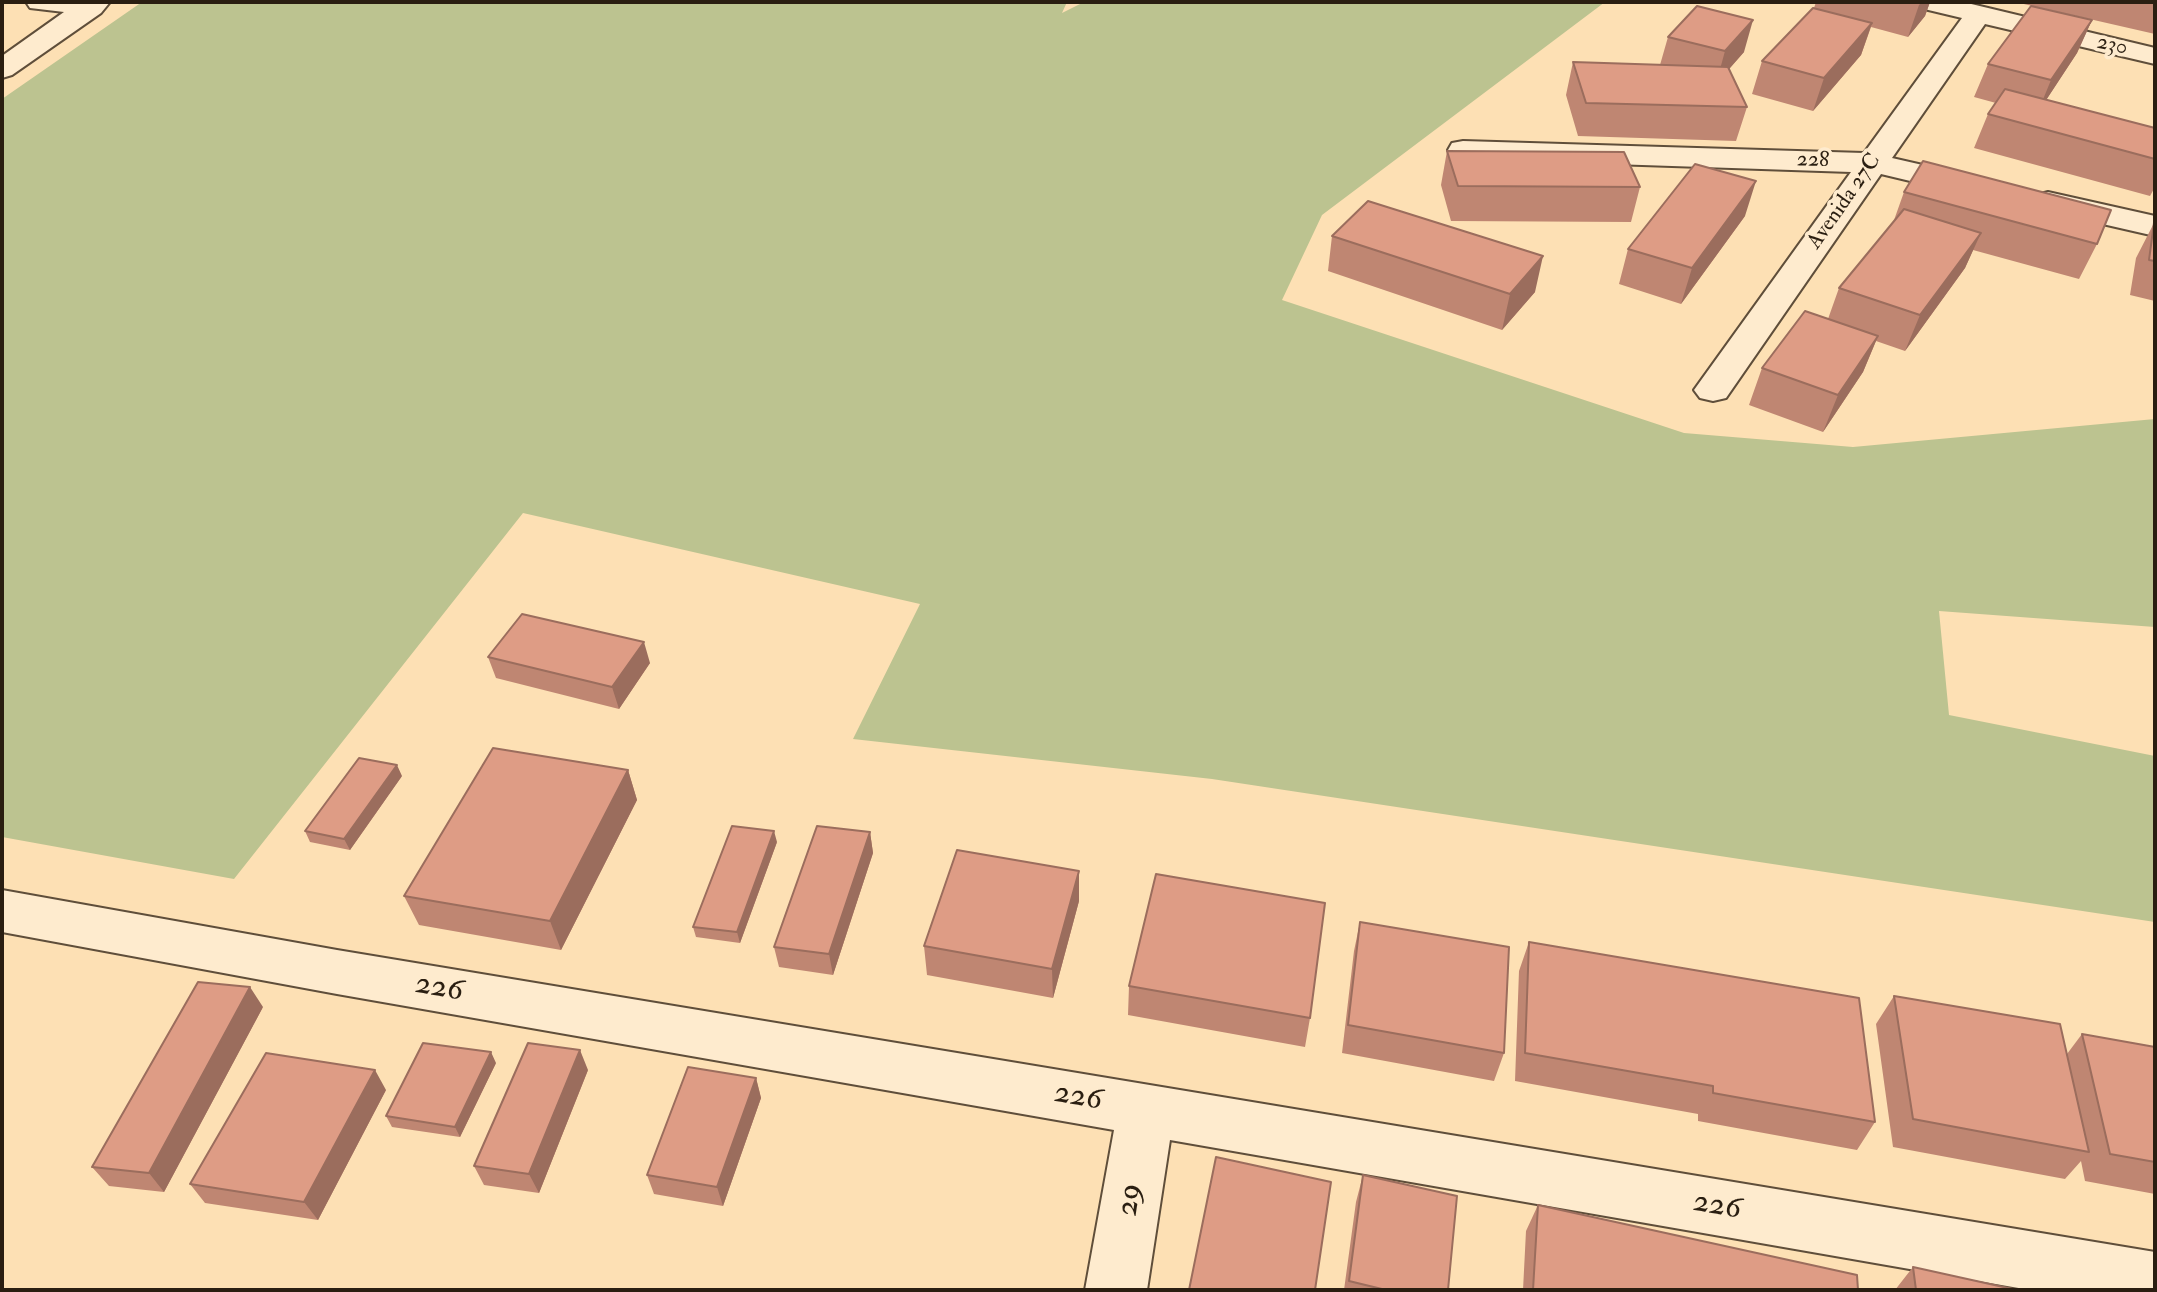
<!DOCTYPE html>
<html>
<head>
<meta charset="utf-8">
<style>
  body { margin:0 }
  #map { position:relative; width:2157px; height:1292px; overflow:hidden; background:#fde0b4; font-family:"IM FELL Double Pica",serif }
  canvas { display:block }
  .frame { position:absolute; inset:0; border:4px solid #2a1e11; pointer-events:none }
</style>
</head>
<body>
<div id="map">
<canvas width="2157" height="1292"></canvas>
<div class="frame"></div>
</div>
<script>
const g = document.querySelector('canvas').getContext('2d');
g.lineJoin = 'round';
function fill(path, color) { g.fillStyle = color; g.fill(path, 'evenodd'); }
function strokePath(path, color, width, dash) { g.strokeStyle = color; g.lineWidth = width; g.lineCap = dash ? 'butt' : 'round'; g.setLineDash(dash || []); g.stroke(path); }
function write(font, color, halo, rows, align = 'center') {
  g.font = font + ' "IM FELL Double Pica",serif'; g.lineWidth = 7; g.setLineDash([]); g.textBaseline = 'middle'; g.strokeStyle = halo; g.fillStyle = color; for (const [text, x, y, turn = 0] of rows) {
    g.save(); g.translate(x, y); g.rotate((+turn || 0) * Math.PI / 180); g.textAlign = isNaN(turn) ? turn : align; if (halo) g.strokeText(text, 0, 0); g.fillText(text, 0, 0); g.restore();
  }
}
const green = new Path2D(`
  M 142,2 L 1067,2 L 1062,13 L 1084,2 L 1605,2 L 1322,215 L 1282,300 L 1684,433 L 1853,447 L 2155,419 L 2155,627 L 1939,611 L 1949,715 L 2155,756 L 2155,922 L 1212,779 L 853,739 L 920,604 L 523,513 L 234,879 L 2,837 L 2,99 Z`);
const minor = new Path2D(`
  M 26,2 L 110,2 L 101,13 L 12,75 L 2,78 L 2,56 L 64,12 L 30,8 Z
  M 1916,2 L 1963,2 L 2155,48 L 2155,64 L 1985,24 L 1892,158 L 1984,179 L 1989,186 L 1984,193 L 1973,196 L 1881,174 L 1726,398 L 1713,401 L 1700,398 L 1694,390 L 1851,172 L 1463,159 L 1452,157 L 1448,150 L 1452,143 L 1463,141 L 1864,153 L 1962,18 L 1920,8 Z
  M 2048,192 L 2155,216 L 2155,236 L 2037,209 L 2032,202 L 2037,195 Z
  M 2,890 L 337,950 L 2155,1252 L 2155,1290 L 2030,1290 L 1170,1140 L 1147,1290 L 1085,1290 L 1114,1130 L 337,994 L 2,932 Z`);
const wall = new Path2D(`
  M 1816,2 L 1930,2 L 1925,16 L 1908,37 L 1871,27 L 1861,55 L 1813,111 L 1752,94 L 1762,61 L 1814,8 Z
  M 2015,2 L 2155,2 L 2155,34 Z
  M 2092,20 L 2077,53 L 2046,100 L 2155,128 L 2155,187 L 2150,196 L 1974,148 L 1988,114 L 1996,103 L 1974,97 L 1988,64 Z
  M 1668,37 L 1744,52 L 1729,69 L 1747,107 L 1736,141 L 1578,136 L 1566,95 L 1573,62 L 1660,65 Z
  M 1447,151 L 1640,187 L 1631,222 L 1451,221 L 1441,185 Z
  M 1904,192 L 2097,244 L 2079,279 L 1973,250 L 1965,268 L 1905,351 L 1876,341 L 1863,372 L 1823,432 L 1749,405 L 1762,368 L 1828,319 L 1839,288 L 1893,223 Z
  M 1745,216 L 1681,304 L 1619,284 L 1628,249 Z
  M 2154,223 L 2155,224 L 2155,301 L 2130,295 L 2136,258 Z
  M 1332,236 L 1535,292 L 1502,330 L 1328,271 Z
  M 488,657 L 650,663 L 619,709 L 496,678 Z
  M 628,770 L 637,800 L 561,950 L 419,925 L 404,896 Z
  M 402,776 L 350,850 L 310,842 L 305,831 Z
  M 870,832 L 873,853 L 833,975 L 779,967 L 774,947 Z
  M 777,842 L 740,943 L 696,937 L 693,927 Z
  M 1079,901 L 1053,998 L 927,975 L 924,946 Z
  M 1360,922 L 1504,1053 L 1494,1081 L 1342,1053 L 1354,951 Z
  M 1529,942 L 1875,1122 L 1857,1150 L 1698,1121 L 1698,1114 L 1515,1081 L 1519,971 Z
  M 1129,986 L 1310,1018 L 1305,1047 L 1128,1015 Z
  M 1894,996 L 2067,1054 L 2082,1034 L 2155,1047 L 2155,1194 L 2085,1181 L 2081,1161 L 2065,1179 L 1893,1147 L 1876,1024 Z
  M 263,1007 L 164,1192 L 109,1186 L 92,1167 Z
  M 496,1063 L 460,1137 L 392,1127 L 386,1116 Z
  M 588,1070 L 539,1193 L 484,1185 L 474,1166 Z
  M 756,1078 L 761,1098 L 723,1206 L 654,1194 L 647,1175 Z
  M 386,1090 L 318,1220 L 205,1203 L 190,1184 Z
  M 1363,1175 L 1448,1290 L 1344,1290 L 1356,1202 Z
  M 1538,1205 L 1858,1290 L 1523,1290 L 1526,1231 Z
  M 1913,1267 L 1916,1290 L 1895,1290 Z`);
const shadedWall = new Path2D(`
  M 1922,2 L 1930,2 L 1925,16 L 1908,37 L 1919,5 Z
  M 1753,20 L 1744,52 L 1716,84 L 1725,51 Z
  M 2092,20 L 2077,53 L 2037,114 L 2051,80 Z
  M 1872,23 L 1861,55 L 1813,111 L 1824,78 Z
  M 1756,181 L 1745,216 L 1681,304 L 1692,268 Z
  M 1981,233 L 1965,268 L 1905,351 L 1920,315 Z
  M 1543,256 L 1535,292 L 1502,330 L 1510,294 Z
  M 1878,336 L 1863,372 L 1823,432 L 1838,395 Z
  M 644,642 L 650,663 L 619,709 L 612,687 Z
  M 397,765 L 402,776 L 350,850 L 344,839 Z
  M 628,770 L 637,800 L 561,950 L 550,921 Z
  M 774,831 L 777,842 L 740,943 L 737,932 Z
  M 870,832 L 873,853 L 833,975 L 829,954 Z
  M 1079,871 L 1079,901 L 1053,998 L 1052,969 Z
  M 250,987 L 263,1007 L 164,1192 L 149,1173 Z
  M 580,1050 L 588,1070 L 539,1193 L 529,1174 Z
  M 491,1052 L 496,1063 L 460,1137 L 455,1127 Z
  M 375,1070 L 386,1090 L 318,1220 L 304,1202 Z
  M 756,1078 L 761,1098 L 723,1206 L 717,1187 Z`);
const building = new Path2D(`
  M 1697,6 L 1753,20 L 1725,51 L 1668,37 Z
  M 2031,6 L 2092,20 L 2051,80 L 1988,64 Z
  M 1813,8 L 1872,23 L 1824,78 L 1762,61 Z
  M 1573,62 L 1728,67 L 1747,107 L 1586,103 Z
  M 2005,89 L 2155,128 L 2155,159 L 1988,114 Z
  M 1447,151 L 1624,152 L 1640,187 L 1458,186 Z
  M 1923,161 L 2111,210 L 2097,244 L 1904,192 Z
  M 1695,164 L 1756,181 L 1692,268 L 1628,249 Z
  M 1368,201 L 1543,256 L 1510,294 L 1332,236 Z
  M 1904,209 L 1981,233 L 1920,315 L 1839,288 Z
  M 2154,223 L 2155,224 L 2155,261 L 2149,260 Z
  M 1805,311 L 1878,336 L 1838,395 L 1762,368 Z
  M 522,614 L 644,642 L 612,687 L 488,657 Z
  M 493,748 L 628,770 L 550,921 L 404,896 Z
  M 359,758 L 397,765 L 344,839 L 305,831 Z
  M 732,826 L 774,831 L 737,932 L 693,927 Z
  M 817,826 L 870,832 L 829,954 L 774,947 Z
  M 957,850 L 1079,871 L 1052,969 L 924,946 Z
  M 1156,874 L 1325,903 L 1310,1018 L 1129,986 Z
  M 1360,922 L 1509,947 L 1504,1053 L 1348,1025 Z
  M 1529,942 L 1859,998 L 1875,1122 L 1713,1093 L 1713,1086 L 1525,1053 Z
  M 198,982 L 250,987 L 149,1173 L 92,1167 Z
  M 1894,996 L 2060,1024 L 2089,1152 L 1913,1119 Z
  M 2082,1034 L 2155,1047 L 2155,1162 L 2110,1154 Z
  M 423,1043 L 491,1052 L 455,1127 L 386,1116 Z
  M 528,1043 L 580,1050 L 529,1174 L 474,1166 Z
  M 266,1053 L 375,1070 L 304,1202 L 190,1184 Z
  M 688,1067 L 756,1078 L 717,1187 L 647,1175 Z
  M 1216,1157 L 1331,1182 L 1315,1290 L 1189,1290 Z
  M 1363,1175 L 1457,1196 L 1448,1290 L 1386,1290 L 1349,1281 Z
  M 1538,1205 L 1857,1275 L 1858,1290 L 1533,1290 Z
  M 1913,1267 L 2017,1290 L 1916,1290 Z`);
const farStreetnames = [
  ["230",2112,46,13],
  ["228",1813,161,2],
  ["Avenida 27C",1845,202,-55]
];
const nearStreetnames = [
  ["226",439,989,10],
  ["226",1078,1098,10],
  ["29",1131,1200,-81],
  ["226",1717,1207,10]
];
fill(green, '#bcc390');
strokePath(minor, '#5f4e3a', 4);
fill(minor, '#feebce');
fill(wall, '#bf8672');
fill(shadedWall, '#9b6d5d');
fill(building, '#de9c85');
strokePath(building, '#9b6d5d', 2);
write('22px', '#2a1e11', '#feebce', farStreetnames);
write('32px', '#2a1e11', '#feebce', nearStreetnames);
</script>
</body>
</html>
